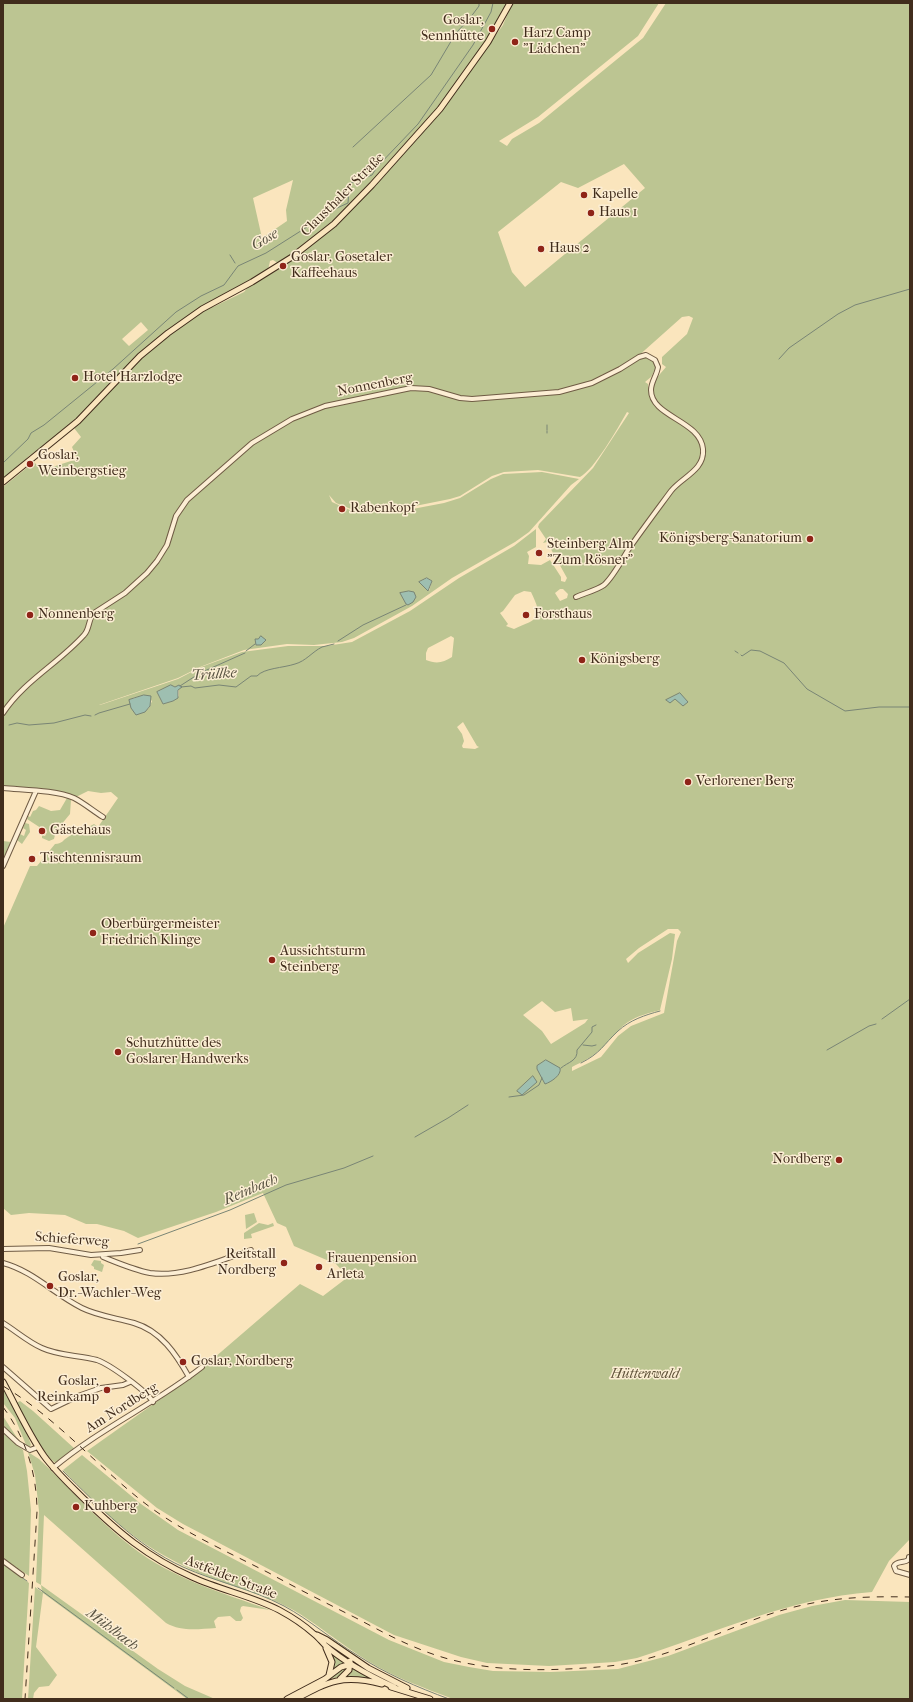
<!DOCTYPE html>
<html>
<head>
<meta charset="utf-8">
<style>
  body { margin:0 }
  #map { position:relative; width:913px; height:1702px; overflow:hidden; background:#fae5bd; font-family:"IM FELL French Canon",serif }
  canvas { display:block }
  .frame { position:absolute; inset:0; border:4px solid #412d1c; pointer-events:none }
</style>
</head>
<body>
<div id="map">
<canvas width="913" height="1702"></canvas>
<div class="frame"></div>
</div>
<script>
const g = document.querySelector('canvas').getContext('2d');
g.lineJoin = 'round';
function fill(path, color) { g.fillStyle = color; g.fill(path, 'evenodd'); }
function strokePath(path, color, width, dash) { g.strokeStyle = color; g.lineWidth = width; g.lineCap = dash ? 'butt' : 'round'; g.setLineDash(dash || []); g.stroke(path); }
function write(font, color, halo, rows, align = 'center') {
  g.font = font + ' "IM FELL French Canon",serif'; g.lineWidth = 3; g.setLineDash([]); g.textBaseline = 'middle'; g.strokeStyle = halo; g.fillStyle = color; for (const [text, x, y, turn = 0] of rows) {
    g.save(); g.translate(x, y); g.rotate((+turn || 0) * Math.PI / 180); g.textAlign = isNaN(turn) ? turn : align; if (halo) g.strokeText(text, 0, 0); g.fillText(text, 0, 0); g.restore();
  }
}
const green = new Path2D(`
  M 3,3 L 507,3 L 489,37 L 439,108 L 371,184 L 333,222 L 317,237 L 279,264 L 273,260 L 270,261 L 268,270 L 202,307 L 167,331 L 77,419 L 49,442 L 29,456 L 3,480 ZM 293,180 L 286,210 L 287,221 L 262,238 L 253,198 ZM 141,322 L 148,330 L 129,346 L 122,339 Z
  M 512,3 L 659,3 L 638,36 L 538,117 L 499,141 L 507,146 L 512,139 L 539,123 L 643,38 L 666,3 L 910,3 L 910,1539 L 889,1561 L 872,1592 C 790,1598 714,1633 637,1658 L 615,1662 L 549,1666 L 487,1663 L 461,1657 L 394,1635 L 183,1524 L 157,1508 L 87,1451 L 193,1376 L 300,1284 L 323,1296 L 348,1277 L 336,1264 L 294,1246 L 286,1227 L 277,1223 L 263,1193 L 216,1212 L 138,1238 L 124,1231 L 97,1224 L 86,1224 L 65,1215 L 29,1213 L 11,1215 L 3,1208 L 3,928 L 30,866 L 37,866 L 55,844 C 62,844 63,840 68,837 C 75,832 86,829 94,824 L 98,827 L 118,798 L 111,792 L 101,793 L 88,791 L 74,798 L 42,790 L 3,786 L 3,487 L 34,462 L 37,465 L 40,471 L 77,459 L 72,447 L 81,437 L 74,428 L 130,369 L 157,343 L 210,307 L 213,307 L 244,292 L 250,285 L 285,266 L 319,239 L 374,186 L 429,125 L 457,89 L 503,25 ZM 624,164 L 645,188 L 525,287 L 512,272 L 498,232 L 561,182 L 578,188 ZM 689,316 L 693,318 L 687,334 L 662,357 L 662,364 L 666,367 L 648,388 L 648,384 L 645,382 L 651,377 L 656,368 L 653,361 L 645,357 L 642,358 L 604,378 L 601,375 L 609,373 L 636,358 L 682,317 ZM 627,412 L 629,413 L 593,468 L 539,524 L 538,527 L 546,539 L 543,543 L 547,542 L 567,578 L 565,582 L 561,581 L 561,577 L 550,560 L 541,565 L 528,564 L 529,556 L 527,552 L 536,547 L 536,529 L 514,546 L 459,578 L 410,611 L 352,642 L 326,646 L 288,646 L 242,652 L 201,667 L 178,679 L 100,705 L 99,705 L 178,678 L 200,667 L 244,650 L 287,644 L 314,645 L 342,642 L 354,638 L 412,606 L 452,578 L 515,542 L 529,532 L 571,485 L 579,479 L 542,472 L 503,474 L 491,479 L 460,498 L 444,503 L 402,511 L 352,511 L 332,502 L 329,495 L 336,503 L 351,509 L 395,510 L 450,499 L 460,496 L 492,476 L 504,472 L 538,470 L 580,477 C 594,470 618,428 627,412 ZM 427,578 L 432,581 L 429,591 L 420,582 ZM 560,589 L 563,589 L 568,594 L 567,598 L 560,601 L 555,593 ZM 524,591 L 531,592 C 544,619 539,618 514,629 L 506,626 L 508,624 L 500,613 L 503,611 L 515,595 ZM 451,636 L 454,638 L 452,657 C 443,663 436,664 426,660 L 426,653 L 428,648 ZM 173,686 L 179,689 L 179,696 L 173,701 L 163,704 L 157,692 ZM 147,696 L 152,701 L 149,708 L 145,710 L 133,698 ZM 463,722 L 477,746 L 479,747 L 475,749 L 463,748 L 462,746 L 464,741 L 462,734 L 457,727 ZM 668,929 L 678,929 L 681,932 L 677,941 L 664,1013 L 631,1026 L 618,1036 L 601,1057 L 572,1071 L 572,1067 C 582,1062 592,1057 601,1049 C 610,1040 617,1030 628,1022 C 637,1016 649,1013 660,1010 L 672,959 L 675,934 L 670,933 L 638,953 L 628,963 L 626,959 L 639,948 ZM 542,1001 L 555,1012 L 571,1008 L 573,1021 L 588,1019 L 585,1023 L 551,1044 L 542,1031 L 523,1015 Z
  M 67,798 L 71,800 L 70,814 L 56,831 L 54,839 L 49,841 L 42,838 L 42,835 L 45,836 L 47,832 L 27,819 L 28,816 L 30,817 L 33,811 L 36,810 L 39,806 L 51,811 L 60,810 Z
  M 25,823 L 29,824 L 30,832 L 22,844 L 17,840 L 20,834 L 24,836 L 26,830 L 23,828 Z
  M 3,841 L 11,842 L 4,857 L 3,857 Z
  M 254,1213 L 257,1222 L 246,1229 L 245,1215 Z
  M 259,1223 L 268,1225 L 273,1223 L 274,1226 L 251,1234 L 252,1238 L 244,1239 L 244,1233 Z
  M 94,1260 L 101,1261 L 101,1263 L 104,1265 L 102,1272 L 94,1269 L 94,1267 L 91,1265 Z
  M 3,1389 L 26,1430 L 31,1445 L 29,1447 L 26,1445 L 15,1418 L 3,1403 Z
  M 20,1401 L 33,1411 L 75,1449 L 56,1463 C 47,1461 23,1414 16,1403 Z
  M 3,1416 L 19,1441 L 3,1425 Z
  M 3,1433 L 23,1450 L 27,1471 L 31,1510 L 29,1576 L 3,1558 Z
  M 28,1452 L 39,1459 C 70,1488 98,1521 132,1547 C 173,1579 223,1593 270,1610 L 243,1606 L 241,1607 L 240,1611 L 243,1618 L 241,1621 L 236,1621 L 230,1616 L 218,1617 L 214,1621 L 216,1628 C 198,1629 182,1632 166,1623 L 44,1515 L 41,1585 L 158,1669 L 185,1686 L 215,1699 L 187,1699 L 43,1593 L 36,1647 L 57,1675 L 49,1686 L 39,1687 L 34,1693 L 33,1699 L 28,1699 L 35,1587 L 42,1592 L 41,1585 L 36,1582 L 39,1511 L 35,1475 Z
  M 82,1455 L 141,1504 L 178,1530 L 389,1640 L 444,1662 L 469,1667 L 493,1671 L 551,1672 L 618,1669 L 668,1656 L 779,1615 L 812,1606 L 845,1600 L 910,1602 L 909,1623 L 910,1627 L 910,1699 L 453,1699 C 424,1688 394,1677 368,1661 C 344,1646 323,1629 300,1614 C 265,1592 223,1586 186,1567 C 166,1557 146,1546 129,1532 C 106,1515 83,1490 63,1470 Z
  M 3,1564 L 29,1583 L 22,1699 L 3,1699 Z
  M 333,1654 L 345,1663 L 333,1670 Z
  M 348,1668 L 341,1676 L 326,1680 L 342,1669 Z
  M 352,1668 L 372,1680 L 356,1678 L 354,1676 L 346,1678 Z`);
const water = new Path2D(`
  M 427,578 L 432,581 L 428,591 L 419,582 Z
  M 409,591 L 414,592 L 416,597 L 413,602 L 408,605 L 406,604 L 400,593 Z
  M 261,636 L 266,640 L 261,645 L 256,645 L 255,639 L 258,639 Z
  M 171,685 L 175,687 L 179,685 L 182,687 L 178,690 L 178,698 L 173,701 L 163,704 L 157,692 Z
  M 680,693 L 688,702 L 683,706 L 675,699 L 670,703 L 666,700 Z
  M 144,695 L 151,696 L 150,706 L 145,712 L 136,715 L 131,708 L 129,700 Z
  M 546,1060 L 560,1068 C 562,1075 551,1082 545,1084 L 537,1069 L 537,1066 Z
  M 533,1076 L 537,1082 L 522,1095 L 517,1091 Z`);
const stream = new Path2D(`
  M 353,147 L 431,75 L 456,33 L 470,18 L 479,6 L 479,3
  M 230,255 L 235,263
  M 779,359 L 789,348 L 838,314 L 855,305 L 910,289
  M 547,425 L 547,430
  M 547,431 L 547,433
  M 3,463 L 28,439 L 31,433 L 44,425 L 113,369 L 176,312 L 201,296 L 224,285 L 238,266 L 266,253 L 307,227 L 315,218 L 348,203 L 349,190 L 351,183 L 372,175 L 377,167 L 418,124 L 473,45 L 491,12 L 493,3
  M 338,641 L 363,625 L 406,605
  M 246,651 L 255,644
  M 735,651 L 738,653
  M 741,655 L 742,656 L 751,650 L 760,651 L 784,663 L 807,689 L 845,711 L 879,707 L 910,707
  M 180,686 L 200,673 L 245,653
  M 181,687 L 191,686 L 195,688 L 219,685 L 236,687 L 251,676 L 257,676 C 264,668 283,668 295,664 C 306,661 312,652 322,647 C 326,646 330,645 334,644
  M 95,715 L 99,713 L 130,704
  M 9,725 L 17,723 L 29,725 L 54,723 L 85,715 L 91,716
  M 882,1019 L 910,999
  M 583,1045 L 592,1046 L 596,1045
  M 827,1050 L 869,1026 L 876,1024
  M 581,1063 C 601,1053 603,1045 618,1031 C 630,1020 645,1015 660,1011
  M 561,1068 C 568,1062 578,1061 577,1050 L 592,1032 L 592,1027 L 596,1025
  M 509,1097 L 524,1095 L 539,1085 L 542,1078
  M 415,1137 L 448,1118 L 468,1105
  M 138,1244 L 230,1210 L 286,1185 L 344,1168 L 373,1156
  M 63,1471 C 100,1507 135,1545 183,1567 C 216,1582 252,1589 284,1606 C 310,1620 332,1640 357,1655 C 386,1674 417,1687 449,1699
  M 3,1564 L 14,1572
  M 21,1577 L 27,1581
  M 38,1588 L 174,1688
  M 177,1690 L 189,1699`);
const minor = new Path2D(`
  M 3,713 C 24,681 59,663 84,635 C 90,629 88,619 94,613 L 125,593 L 147,573 L 157,561 L 167,545 L 176,516 L 187,500 L 252,443 L 292,419 L 325,406 L 411,388 L 429,389 L 460,398 L 472,399 L 559,392 L 592,383 L 620,369 L 639,357 L 646,355 L 655,360 L 658,367 C 657,375 651,382 651,390 C 651,417 700,420 703,449 C 705,470 682,477 671,491 C 657,510 642,530 628,550 C 622,560 613,577 604,585 C 597,590 585,593 576,597
  M 3,788 C 23,790 56,790 74,798 C 84,803 93,811 103,817
  M 3,866 L 36,791
  M 3,1249 L 49,1248 L 91,1255 L 121,1253 L 140,1250
  M 103,1255 L 103,1257 C 118,1263 134,1270 150,1273 C 183,1278 220,1260 251,1250
  M 3,1263 C 33,1271 54,1294 82,1308 C 98,1316 117,1318 134,1323 C 161,1331 176,1354 189,1377
  M 3,1323 C 16,1331 28,1342 42,1348 C 59,1356 79,1355 97,1360 C 109,1364 147,1391 153,1402
  M 3,1367 L 51,1409 L 78,1396 L 101,1388 L 123,1385 L 130,1382
  M 3,1429 L 18,1443 L 30,1450 L 38,1447
  M 53,1468 C 99,1429 155,1404 202,1367
  M 909,1557 L 909,1559 C 905,1564 897,1560 894,1566 L 896,1571 L 910,1575
  M 3,1561 L 22,1575`);
const major = new Path2D(`
  M 3,482 L 78,421 L 140,356 L 168,333 L 202,309 L 252,282 L 292,257 L 334,224 L 372,185 L 440,109 L 488,42 L 510,3
  M 3,1382 C 16,1406 28,1433 44,1456 C 55,1471 69,1484 83,1498 C 118,1532 147,1557 192,1577 C 220,1590 252,1596 279,1610 C 292,1617 304,1625 314,1634 C 318,1637 321,1641 325,1645 C 345,1663 370,1676 394,1687
  M 317,1635 L 327,1640 L 368,1668 L 407,1688
  M 326,1648 L 332,1662 L 329,1675
  M 340,1679 L 349,1670 L 350,1661
  M 391,1687 L 430,1699
  M 287,1699 L 325,1679 L 341,1667 L 351,1664
  M 296,1699 C 329,1681 343,1674 382,1684`);
const rail = new Path2D(`
  M 3,1386 C 55,1417 95,1464 142,1501 C 180,1531 226,1551 269,1573 C 298,1589 328,1604 358,1619 C 386,1634 414,1649 445,1658 C 497,1673 556,1671 609,1666 C 664,1660 715,1633 767,1615 C 818,1598 857,1596 910,1597
  M 3,1407 C 26,1438 37,1474 37,1512 L 25,1699`);
const markers = [
  [492,29,4,"#8f2418"],
  [515,42,4,"#8f2418"],
  [584,195,4,"#8f2418"],
  [591,213,4,"#8f2418"],
  [541,249,4,"#8f2418"],
  [283,266,4,"#8f2418"],
  [75,378,4,"#8f2418"],
  [30,464,4,"#8f2418"],
  [342,509,4,"#8f2418"],
  [810,539,4,"#8f2418"],
  [539,553,4,"#8f2418"],
  [30,615,4,"#8f2418"],
  [526,615,4,"#8f2418"],
  [582,660,4,"#8f2418"],
  [688,782,4,"#8f2418"],
  [42,831,4,"#8f2418"],
  [32,859,4,"#8f2418"],
  [93,933,4,"#8f2418"],
  [272,960,4,"#8f2418"],
  [118,1052,4,"#8f2418"],
  [839,1160,4,"#8f2418"],
  [284,1263,4,"#8f2418"],
  [319,1267,4,"#8f2418"],
  [50,1286,4,"#8f2418"],
  [183,1362,4,"#8f2418"],
  [107,1390,4,"#8f2418"],
  [76,1507,4,"#8f2418"]
];
const poiNames = [
  ["Goslar,",484,21,"right"],
  ["Sennhütte",484,37,"right"],
  ["Harz Camp",523,34],
  ["\"Lädchen\"",523,50],
  ["Kapelle",592,195],
  ["Haus 1",599,213],
  ["Haus 2",549,249],
  ["Goslar, Gosetaler",291,258],
  ["Kaffeehaus",291,274],
  ["Hotel Harzlodge",83,378],
  ["Goslar,",38,456],
  ["Weinbergstieg",38,472],
  ["Rabenkopf",350,509],
  ["Königsberg-Sanatorium",802,539,"right"],
  ["Steinberg Alm",547,545],
  ["\"Zum Rösner\"",547,561],
  ["Nonnenberg",38,615],
  ["Forsthaus",534,615],
  ["Königsberg",590,660],
  ["Verlorener Berg",696,782],
  ["Gästehaus",50,831],
  ["Tischtennisraum",40,859],
  ["Oberbürgermeister",101,925],
  ["Friedrich Klinge",101,941],
  ["Aussichtsturm",280,952],
  ["Steinberg",280,968],
  ["Schutzhütte des",126,1044],
  ["Goslarer Handwerks",126,1060],
  ["Nordberg",831,1160,"right"],
  ["Reitstall",276,1255,"right"],
  ["Nordberg",276,1271,"right"],
  ["Frauenpension",327,1259],
  ["Arleta",327,1275],
  ["Goslar,",58,1278],
  ["Dr.-Wachler-Weg",58,1294],
  ["Goslar, Nordberg",191,1362],
  ["Goslar,",99,1382,"right"],
  ["Reinkamp",99,1398,"right"],
  ["Kuhberg",84,1507]
];
const streetNames = [
  ["Clausthaler Straße",343,195,-45],
  ["Nonnenberg",375,385,-11],
  ["Schieferweg",72,1240,4],
  ["Am Nordberg",122,1408,-32],
  ["Astfelder Straße",231,1578,21]
];
const parkNames = [
  ["Hüttenwald",645,1375]
];
const waterNames = [
  ["Gose",265,240,-30],
  ["Trüllke",214,675,-4],
  ["Reinbach",251,1190,-23],
  ["Mühlbach",112,1630,37]
];
fill(green, '#bcc592');
fill(water, '#9ebfb1');
strokePath(water, '#798575', 1);
strokePath(stream, '#798575', 1);
strokePath(minor, '#6f5b44', 6);
strokePath(major, '#412d1c', 7);
strokePath(minor, '#fceed4', 4);
strokePath(major, '#fae5bd', 5);
strokePath(rail, '#412d1c', 1, [7, 7]);
for (const [x, y, r, color] of markers) { const dot = new Path2D(); dot.arc(x, y, r, 0, 2 * Math.PI); g.fillStyle = color; g.fill(dot); strokePath(dot, '#fceed4', 1.5); }
write('14px', '#412d1c', '#fceed4', poiNames, 'left');
write('14px', '#412d1c', '#fceed4', streetNames);
write('italic 14px', '#60533a', '#fceed4', parkNames);
write('italic 15px', '#585241', '#fceed4', waterNames);
</script>
</body>
</html>
